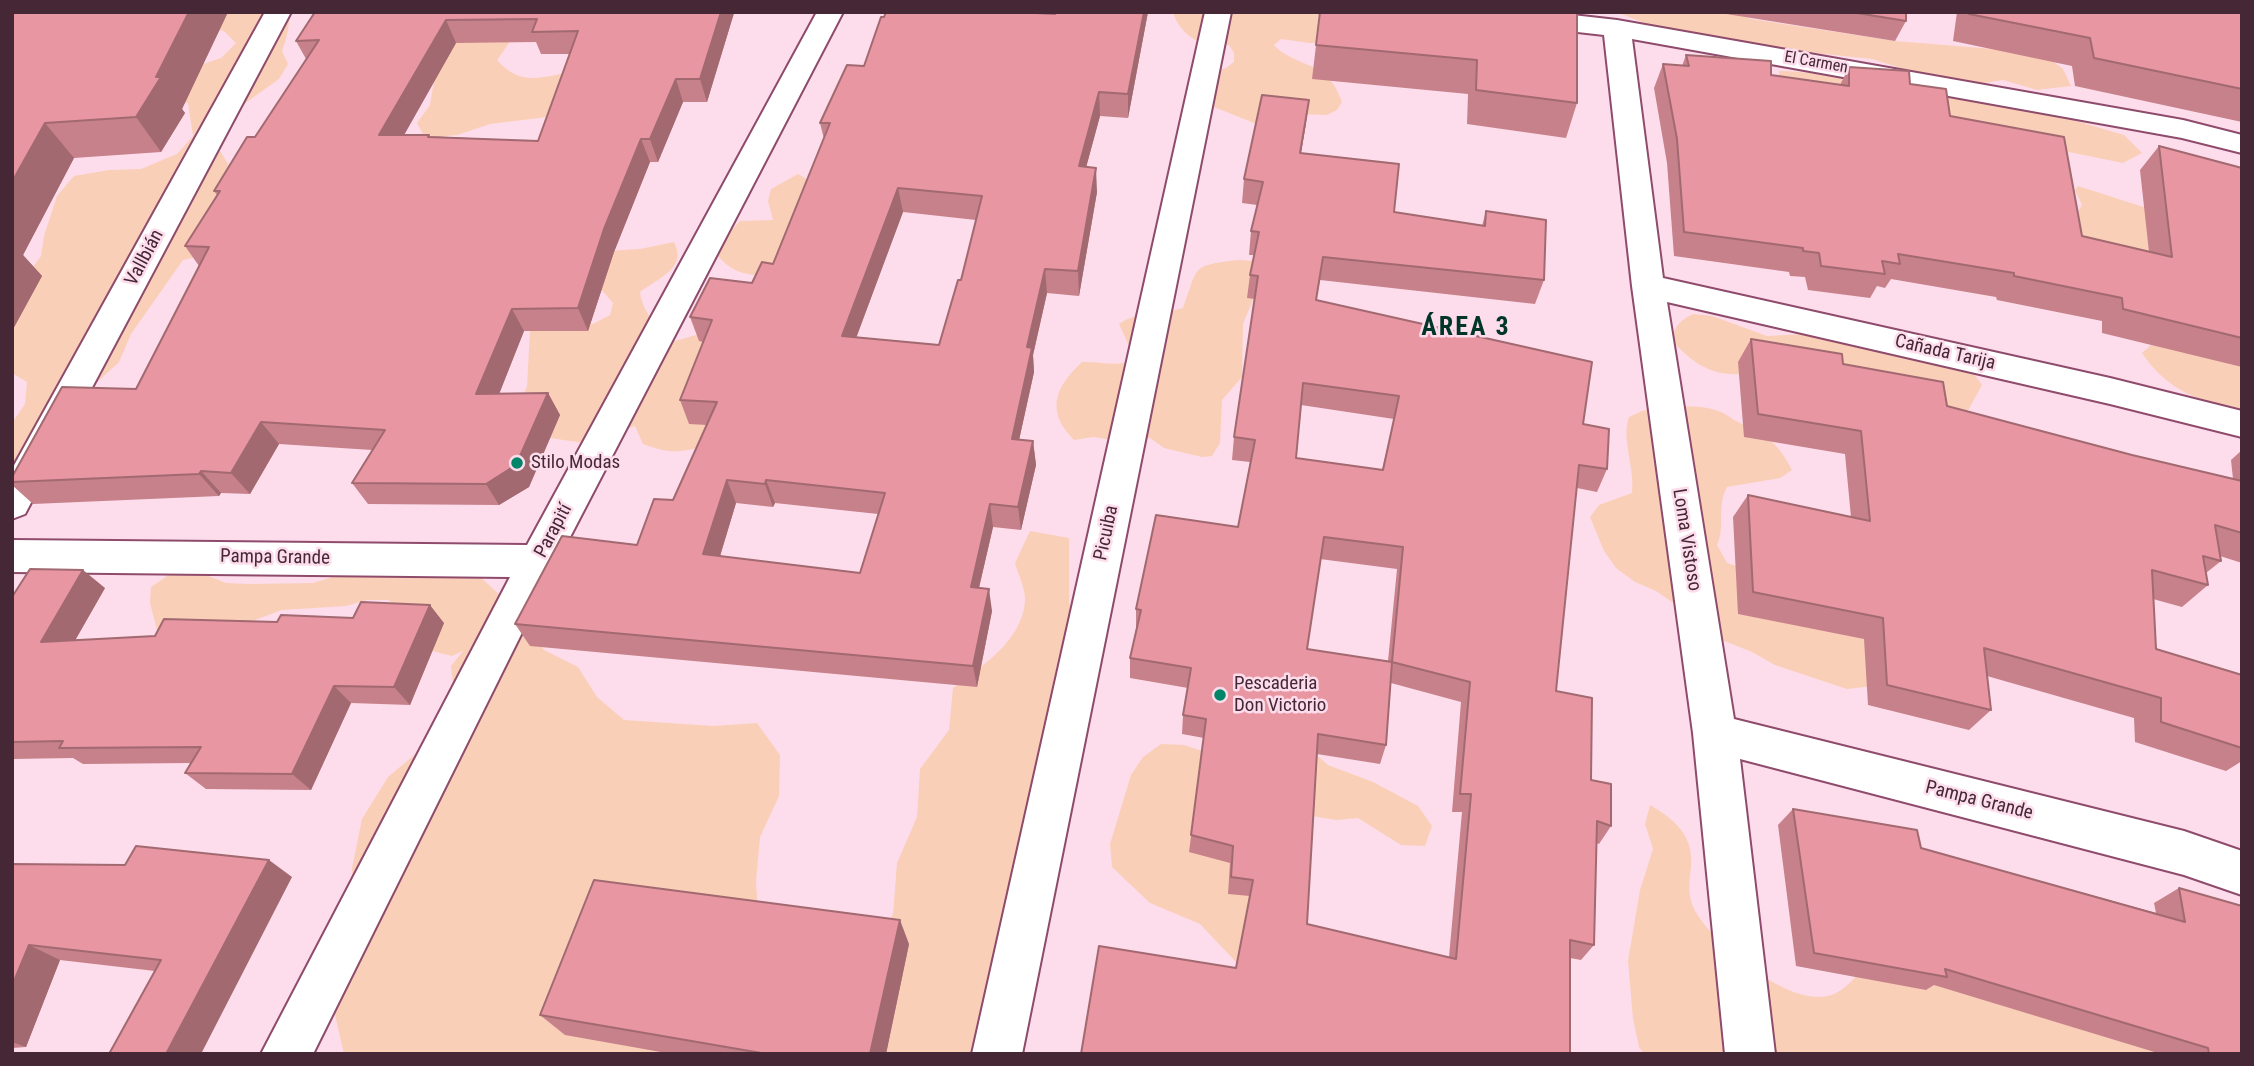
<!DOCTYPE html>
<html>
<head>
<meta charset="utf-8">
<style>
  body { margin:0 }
  #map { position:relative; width:2254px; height:1066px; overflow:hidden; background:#fdddeb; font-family:"Roboto Condensed",sans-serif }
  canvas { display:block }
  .frame { position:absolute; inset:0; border:14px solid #452735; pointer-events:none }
</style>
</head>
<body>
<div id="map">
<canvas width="2254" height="1066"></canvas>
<div class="frame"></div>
</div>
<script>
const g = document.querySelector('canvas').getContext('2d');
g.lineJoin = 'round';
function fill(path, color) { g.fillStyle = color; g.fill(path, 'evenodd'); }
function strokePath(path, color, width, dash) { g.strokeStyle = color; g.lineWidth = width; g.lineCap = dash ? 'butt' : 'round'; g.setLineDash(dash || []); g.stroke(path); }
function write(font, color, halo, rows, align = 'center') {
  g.font = font + ' "Roboto Condensed",sans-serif'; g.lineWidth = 5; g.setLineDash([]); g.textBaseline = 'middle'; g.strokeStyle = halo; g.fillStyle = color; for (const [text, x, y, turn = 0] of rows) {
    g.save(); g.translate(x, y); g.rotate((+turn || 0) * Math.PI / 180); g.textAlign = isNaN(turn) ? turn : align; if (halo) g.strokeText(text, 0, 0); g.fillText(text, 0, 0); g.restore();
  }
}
const green = new Path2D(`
  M 12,12 L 289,12 C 290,26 287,37 282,51 L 288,64 L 279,79 L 230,114 L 217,134 L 220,151 L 230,167 L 219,252 L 183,260 L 131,334 L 119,362 L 91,388 L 59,474 L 29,506 L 12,516 L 12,423 L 25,404 L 27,382 L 12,373 L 12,295 L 41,256 L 44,236 L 57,196 L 74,176 L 109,170 L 141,169 L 177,154 L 193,136 L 188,103 L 163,97 L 191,68 L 221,58 L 236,43 L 224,31 L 201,27 Z
  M 1173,12 L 1341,12 L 1354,43 L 1309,43 L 1281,39 L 1274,45 C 1290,63 1316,62 1331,81 C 1336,87 1339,95 1342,102 L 1337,110 L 1327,115 L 1298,114 L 1259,125 L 1204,103 L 1213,72 L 1226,68 L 1234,62 L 1234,53 L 1229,45 C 1219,43 1208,45 1200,42 C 1188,38 1176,24 1173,12 Z
  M 1616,12 L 1733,12 L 1751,19 L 1895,41 L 2043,53 L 2063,69 L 2071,86 L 2037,90 L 2003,80 L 1978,84 L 2056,115 L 2124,135 L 2142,153 L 2123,163 L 2069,152 L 2003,130 L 1781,89 L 1779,71 C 1820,71 1860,84 1902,85 L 1904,69 L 1872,59 L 1778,49 L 1718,37 L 1694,42 Z
  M 514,27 L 509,43 L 497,60 C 518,84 536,79 565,73 L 555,116 L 490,124 L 457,135 L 425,138 L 417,123 L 430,105 L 440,44 Z
  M 798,174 L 810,181 L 771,274 C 749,277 732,273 717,255 C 722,241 729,232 740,221 L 773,220 L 768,201 L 771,189 Z
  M 2078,186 L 2156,211 L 2170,260 L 2083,243 L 2072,221 L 2082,205 L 2075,190 Z
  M 674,242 C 688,268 657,279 640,292 C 643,315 658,326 675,341 L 710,331 L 737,345 L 699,447 C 678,454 664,452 643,444 L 635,426 L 584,443 L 543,437 L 520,405 L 527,386 L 530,330 L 593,324 L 610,315 L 613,303 L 588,274 L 607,251 L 640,249 Z
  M 1238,260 L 1255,261 L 1257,290 L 1243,324 L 1242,377 L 1222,400 L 1220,443 L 1212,456 L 1202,457 L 1164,448 L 1150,438 L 1131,437 L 1112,440 L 1093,437 L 1074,440 C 1045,411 1055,387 1082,362 C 1101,361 1114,367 1132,361 L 1130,348 L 1119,324 C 1142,309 1158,316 1183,308 C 1199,266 1189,266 1238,260 Z
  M 1693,314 L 1712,316 L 1767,336 L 1826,333 L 1845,339 L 1865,349 L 1882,348 L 1972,371 L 1982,385 L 1965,416 L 1755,373 C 1717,378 1699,369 1673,342 C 1673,326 1680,321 1693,314 Z
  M 2151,345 L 2242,359 L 2242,412 C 2200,401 2167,391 2142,353 Z
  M 1661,407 C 1681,407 1702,404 1721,412 C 1728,415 1733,420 1740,423 C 1767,435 1778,443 1792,470 L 1780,478 L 1727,487 C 1716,507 1726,525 1717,545 L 1727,563 L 1749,570 L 1873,626 L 1882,685 L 1847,689 L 1775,665 L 1752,652 L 1707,634 L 1675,604 L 1656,591 L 1635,582 L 1616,568 L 1604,551 L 1590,517 L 1599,505 L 1632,493 C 1635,467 1621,439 1629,417 L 1642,411 Z
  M 1030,531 L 1069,538 L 1069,601 L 1076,636 L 1007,923 L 983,1005 L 972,1054 L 344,1054 L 335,1015 L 334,968 L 355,915 L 352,868 L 362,819 L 388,777 L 430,742 L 455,703 L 451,666 L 463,651 L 452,656 L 432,651 L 402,609 L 388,600 L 367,600 L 346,606 L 282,610 L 236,627 L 158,634 L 150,603 L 151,587 L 173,572 L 196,571 L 226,583 L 250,584 L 313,583 L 336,576 L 357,565 L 477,574 L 502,597 L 544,650 L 578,667 L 597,697 L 624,720 L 713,726 L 757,723 L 780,755 L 779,796 L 760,837 L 756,882 L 759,928 L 867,960 L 893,914 L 897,863 L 917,817 L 920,769 L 949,730 L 953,688 C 982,666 1022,641 1025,601 C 1026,590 1018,574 1015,563 Z
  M 1161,744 L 1184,745 L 1206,752 L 1312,751 L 1328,765 L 1373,782 L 1418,806 L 1432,826 L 1425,846 L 1401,845 L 1358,818 L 1336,820 L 1312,816 L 1267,873 L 1237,963 L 1200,924 L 1150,903 L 1112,867 L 1110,844 L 1131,775 L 1143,757 Z
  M 1650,805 C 1674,819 1694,835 1691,867 C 1689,884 1687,898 1697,914 C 1717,947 1793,1011 1834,994 C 1852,986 1866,963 1879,948 L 2163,1054 L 1644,1054 L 1639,1047 L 1633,1019 L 1628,961 L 1640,890 L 1653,849 L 1645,824 Z`);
const minor = new Path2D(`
  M 265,12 L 291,12 L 25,514 L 12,519 L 12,469 Z
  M 817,12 L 843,12 L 555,566 L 313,1054 L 261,1054 L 510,577 L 12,572 L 12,540 L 527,545 Z
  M 1205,12 L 1231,12 L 1022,1054 L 972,1054 Z
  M 1458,12 L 1546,12 L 1617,20 L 2183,120 L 2242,135 L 2242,153 L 2182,138 L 1632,39 L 1663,278 L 2110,378 L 2242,411 L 2242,437 L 2110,404 L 1667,302 L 1734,719 L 2184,831 L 2242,851 L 2242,895 L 2184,875 L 1740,759 L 1775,1054 L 1725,1054 L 1693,733 L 1632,286 L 1604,35 L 1471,20 L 1462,18 Z`);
const wall = new Path2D(`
  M 12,12 L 228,12 L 182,109 L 185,113 L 161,152 L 74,158 L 23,255 L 42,276 L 12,331 Z
  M 315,12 L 774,12 L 774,14 L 734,13 L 707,102 L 683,102 L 658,162 L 650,162 L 614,252 L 588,331 L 524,331 L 499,394 L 548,393 L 560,415 L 529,487 L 499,505 L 368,504 L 352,483 L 372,450 L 279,444 L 250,494 L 221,493 L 219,496 L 33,504 L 12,485 L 12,477 L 136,389 L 199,266 L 185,246 L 217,195 L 214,191 L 255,137 L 306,59 L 296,41 ZM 536,42 L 541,54 L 570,54 L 538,141 L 404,135 L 456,43 Z
  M 1056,12 L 1148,12 L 1128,118 L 1100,116 L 1086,167 L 1097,192 L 1079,296 L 1047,293 L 1033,355 L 1034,372 L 1019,440 L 1033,441 L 1036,465 L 1021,530 L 993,527 L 979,588 L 992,611 L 977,687 L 530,646 L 515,624 L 637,545 L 673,500 L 707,425 L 689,424 L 680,400 L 703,342 L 699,341 L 690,317 L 752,283 L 773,264 L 824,139 L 820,123 L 864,66 L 884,17 L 1055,14 ZM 903,212 L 976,220 L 961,280 L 939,345 L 856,337 ZM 736,503 L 773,507 L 775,503 L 878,514 L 860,573 L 720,556 Z
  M 1320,12 L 1577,12 L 1577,103 L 1566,138 L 1467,124 L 1468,94 L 1312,79 Z
  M 1714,12 L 1906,12 L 1906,21 L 1895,41 Z
  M 1957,12 L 2242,12 L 2242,122 L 2075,86 L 2072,66 L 1953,41 Z
  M 1686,55 L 1771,75 L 1840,85 L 1849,67 L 1910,84 L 1950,116 L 2082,236 L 2149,252 L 2140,170 L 2159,146 L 2242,168 L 2242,367 L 2102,333 L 2102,321 L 1997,300 L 1996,297 L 1891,279 L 1885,288 L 1877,286 L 1870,298 L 1808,290 L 1805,277 L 1790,276 L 1789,272 L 1674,256 L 1667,163 L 1654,88 L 1663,64 L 1682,66 Z
  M 1306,123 L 1301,153 L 1394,212 L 1482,226 L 1486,211 L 1544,280 L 1535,304 L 1320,280 L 1316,300 L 1583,424 L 1607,469 L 1597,492 L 1577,488 L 1556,691 L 1591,780 L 1611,826 L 1599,844 L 1596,843 L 1594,945 L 1581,960 L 1570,958 L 1236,968 L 1250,896 L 1228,894 L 1230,863 L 1189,852 L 1204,738 L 1182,734 L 1183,715 L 1188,688 L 1130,678 L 1130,658 L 1136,630 L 1136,609 L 1238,527 L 1250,462 L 1232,460 L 1234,437 L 1255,299 L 1247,298 L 1250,275 L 1254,255 L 1249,255 L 1251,231 L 1257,205 L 1242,203 L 1244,179 ZM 1301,405 L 1394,419 L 1382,470 L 1296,458 ZM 1320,559 L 1397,569 L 1388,661 L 1307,649 ZM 1391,683 L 1461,702 L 1452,812 L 1462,812 L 1449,957 L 1307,924 L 1317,754 L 1380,764 L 1386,745 Z
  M 1751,339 L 1843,364 L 1947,406 L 2132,455 L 2233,479 L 2231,460 L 2242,450 L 2242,563 L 2220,556 L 2221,561 L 2206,573 L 2208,585 L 2182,607 L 2153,599 L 2156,649 L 2242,748 L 2242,761 L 2226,771 L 2135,742 L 2134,718 L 1987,676 L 1991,710 L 1969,730 L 1868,705 L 1864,639 L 1738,614 L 1733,517 L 1748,495 L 1851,517 L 1845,454 L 1744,437 L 1738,362 Z
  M 105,588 L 75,640 L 155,636 L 277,622 L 444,623 L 410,705 L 351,703 L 311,790 L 206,789 L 185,773 L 190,763 L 83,764 L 73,758 L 12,759 L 12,597 Z
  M 1793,809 L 1921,848 L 2156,913 L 2154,903 L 2179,888 L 2242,1054 L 2161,1054 L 1934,985 L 1926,990 L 1796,966 L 1778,825 Z
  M 12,864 L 292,877 L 155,971 L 60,960 L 26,1047 L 12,1048 Z
  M 909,944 L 886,1054 L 672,1054 L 565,1035 L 540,1015 Z`);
const shadedWall = new Path2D(`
  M 189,12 L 228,12 L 182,109 L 185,113 L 161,152 L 136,117 Z
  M 721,12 L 734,12 L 734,13 L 707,102 L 700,79 Z
  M 1144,12 L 1148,12 L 1128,118 L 1128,94 Z
  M 446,20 L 456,43 L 391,158 L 379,135 Z
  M 676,79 L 683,102 L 658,162 L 650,139 Z
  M 1099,92 L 1100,116 L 1080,190 L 1079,166 Z
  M 1309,100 L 1306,123 L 1297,176 L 1300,153 Z
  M 45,123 L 74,158 L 23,255 L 42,276 L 12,331 L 12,182 Z
  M 641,139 L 650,162 L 614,252 L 588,331 L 578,308 L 604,229 Z
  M 1096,168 L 1097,192 L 1079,296 L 1078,271 Z
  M 898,188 L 903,212 L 848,360 L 842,336 Z
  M 1045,269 L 1047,293 L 1033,355 L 1034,372 L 1014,463 L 1012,439 L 1027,347 Z
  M 512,309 L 524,331 L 490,417 L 476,394 Z
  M 548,393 L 560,415 L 529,487 L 499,505 L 486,484 Z
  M 261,422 L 279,444 L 250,494 L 231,473 Z
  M 1033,441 L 1036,465 L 1021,530 L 1018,507 Z
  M 201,471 L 221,493 L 219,496 L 199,474 Z
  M 727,480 L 736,503 L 714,576 L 703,554 Z
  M 766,480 L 775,503 L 773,507 L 765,484 Z
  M 990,504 L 993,527 L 974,609 L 971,587 Z
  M 83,570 L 105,588 L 64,660 L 41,642 Z
  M 989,589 L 992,611 L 977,687 L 973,666 Z
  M 430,605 L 444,623 L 410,705 L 394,687 Z
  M 334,686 L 351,703 L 311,790 L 292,774 Z
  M 269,860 L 292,877 L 201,1054 L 166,1054 Z
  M 900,920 L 909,944 L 886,1054 L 870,1054 Z
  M 29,945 L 60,960 L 26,1047 L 12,1042 L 12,986 Z`);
const building = new Path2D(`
  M 12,12 L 189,12 L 156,77 L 161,77 L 136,117 L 45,123 L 12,182 Z
  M 315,12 L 721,12 L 700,79 L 676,79 L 650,139 L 641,139 L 604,229 L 578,308 L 512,309 L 476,394 L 548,393 L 516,465 L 486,484 L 352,483 L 385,430 L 261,422 L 231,473 L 201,471 L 199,474 L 12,482 L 12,477 L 62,387 L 136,389 L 209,247 L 185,246 L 220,191 L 214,191 L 247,137 L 255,137 L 319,40 L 296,41 ZM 537,19 L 532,32 L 578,31 L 538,141 L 428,137 L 429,135 L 379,135 L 446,20 Z
  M 886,12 L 1016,12 L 1055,14 L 1056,12 L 1144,12 L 1128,94 L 1099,92 L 1079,166 L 1096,168 L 1078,271 L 1045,269 L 1027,347 L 1032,348 L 1012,439 L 1033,441 L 1018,507 L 990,504 L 971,587 L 989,589 L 973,666 L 515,624 L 562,536 L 637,545 L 654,499 L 673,500 L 717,402 L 680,400 L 712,320 L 690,317 L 710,278 L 752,283 L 762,262 L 773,264 L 830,123 L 820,123 L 847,65 L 864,66 L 881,17 L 884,17 ZM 898,188 L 982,196 L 961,280 L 958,280 L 939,345 L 842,336 ZM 727,480 L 765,484 L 766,480 L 885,493 L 860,573 L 703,554 Z
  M 1320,12 L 1577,12 L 1577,103 L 1476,90 L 1477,60 L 1316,45 Z
  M 1851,12 L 1906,12 L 1906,21 Z
  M 1969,12 L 2242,12 L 2242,89 L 2094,58 L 2090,38 L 1969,14 Z
  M 1686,55 L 1771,61 L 1771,75 L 1849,86 L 1849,67 L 1909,71 L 1910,84 L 1946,89 L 1950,116 L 2064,137 L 2082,236 L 2172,257 L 2159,146 L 2242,168 L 2242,338 L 2123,309 L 2122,298 L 2014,276 L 2014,273 L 1898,254 L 1900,264 L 1882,261 L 1885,274 L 1821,266 L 1819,253 L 1803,251 L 1803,248 L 1684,232 L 1677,139 L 1663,64 L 1689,66 Z
  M 1262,95 L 1309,100 L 1300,153 L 1399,164 L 1394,212 L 1485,226 L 1486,211 L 1546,220 L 1544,280 L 1323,257 L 1316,300 L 1592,362 L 1583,424 L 1609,429 L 1607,469 L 1579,465 L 1556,691 L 1592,698 L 1591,780 L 1611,784 L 1611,826 L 1597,821 L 1594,945 L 1570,940 L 1570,1054 L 1081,1054 L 1099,946 L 1236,968 L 1253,880 L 1231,877 L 1233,846 L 1191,835 L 1206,719 L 1183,715 L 1191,668 L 1130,658 L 1141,610 L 1136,609 L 1156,515 L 1238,527 L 1255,440 L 1234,437 L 1258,276 L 1250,275 L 1259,232 L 1251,231 L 1263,182 L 1244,179 ZM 1303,383 L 1399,396 L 1383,470 L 1296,458 ZM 1324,537 L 1403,547 L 1392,662 L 1307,649 ZM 1392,662 L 1470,682 L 1460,794 L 1471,794 L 1456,959 L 1307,924 L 1318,734 L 1386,745 Z
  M 1751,339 L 1842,354 L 1843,364 L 1943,382 L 1947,406 L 2132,455 L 2242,481 L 2242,533 L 2215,525 L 2221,561 L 2203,556 L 2208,585 L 2152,570 L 2156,649 L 2242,675 L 2242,748 L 2161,722 L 2161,698 L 1984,648 L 1991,710 L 1887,685 L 1883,618 L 1753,592 L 1748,495 L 1870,521 L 1861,431 L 1758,414 Z
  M 30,569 L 83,570 L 41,642 L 155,636 L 164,619 L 277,622 L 281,615 L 353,618 L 361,602 L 430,605 L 394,687 L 334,686 L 292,774 L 185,773 L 201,747 L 59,748 L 63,741 L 12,742 L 12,597 Z
  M 1793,809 L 1917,830 L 1921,848 L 2185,922 L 2179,888 L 2242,906 L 2242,1054 L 2209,1054 L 2208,1048 L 1945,969 L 1947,977 L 1814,953 Z
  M 136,846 L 269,860 L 166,1054 L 109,1054 L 161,960 L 29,945 L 12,986 L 12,864 L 125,865 Z
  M 594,880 L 900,920 L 870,1054 L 767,1054 L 540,1015 Z`);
const markers = [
  [517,463,7,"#028568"],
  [1220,695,7,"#028568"]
];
const farStreetnames = [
  ["El Carmen",1816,63,10]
];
const streetNames = [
  ["Vallbián",145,258,-62],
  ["Cañada Tarija",1945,353,13],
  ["Parapití",554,531,-62],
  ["Picuiba",1107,533,-78],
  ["Loma Vistoso",1686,540,81],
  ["Pampa Grande",275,558,1],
  ["Pampa Grande",1979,801,14]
];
const poiNames = [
  ["Stilo Modas",531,463],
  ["Pescaderia",1234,684],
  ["Don Victorio",1234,706]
];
const districtNames = [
  ["ÁREA 3",1466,328]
];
fill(green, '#facfb8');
strokePath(minor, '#8e4b6c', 4);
fill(minor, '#fff');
fill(wall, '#c7818b');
fill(shadedWall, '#a26971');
fill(building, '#e796a2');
strokePath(building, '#a26971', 2);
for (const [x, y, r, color] of markers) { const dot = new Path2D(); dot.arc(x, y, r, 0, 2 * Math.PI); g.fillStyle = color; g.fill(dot); strokePath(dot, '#fdddeb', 2.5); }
write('16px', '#452735', '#fdddeb', farStreetnames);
write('19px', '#452735', '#fdddeb', streetNames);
write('19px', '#452735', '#fdddeb', poiNames, 'left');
g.letterSpacing = '2px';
write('bold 26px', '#003527', '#fdddeb', districtNames);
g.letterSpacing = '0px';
</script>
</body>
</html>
